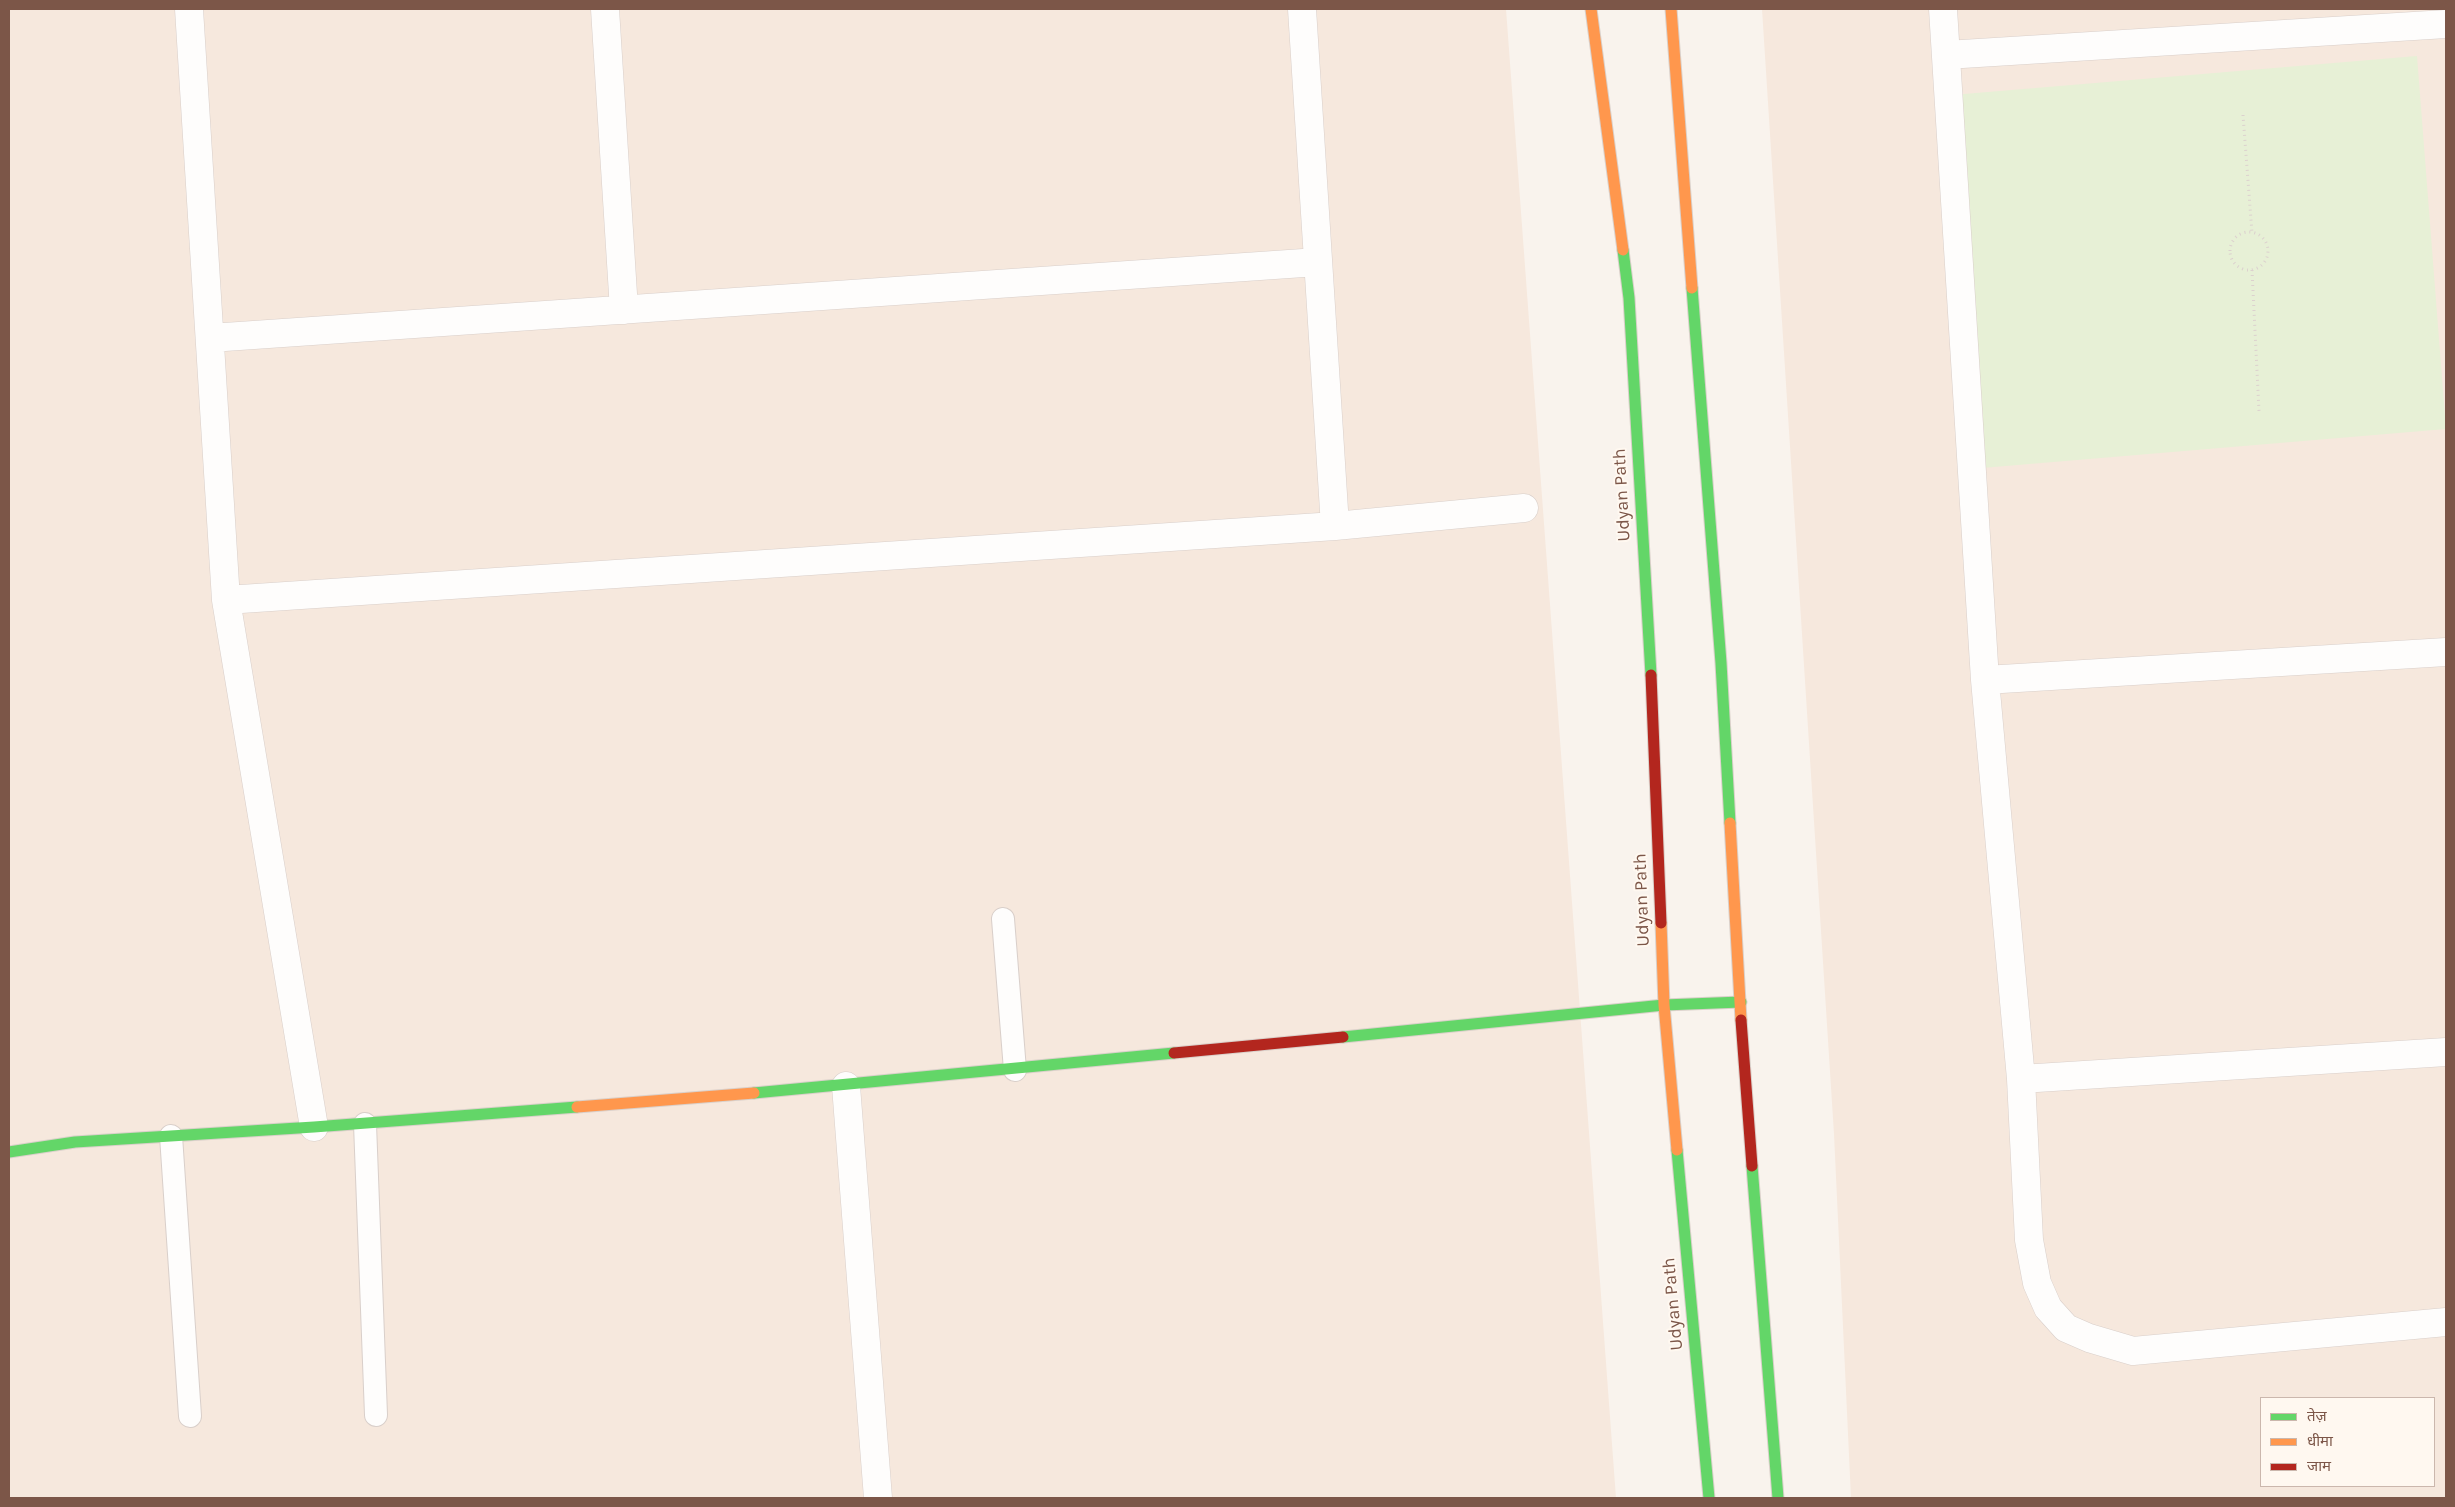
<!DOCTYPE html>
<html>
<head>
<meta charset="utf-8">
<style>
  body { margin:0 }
  #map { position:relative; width:2455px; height:1507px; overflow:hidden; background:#f9f3ed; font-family:Karla,"Noto Sans Devanagari",sans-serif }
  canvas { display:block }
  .frame { position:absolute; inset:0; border:10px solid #7c5648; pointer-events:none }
  .legend { position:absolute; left:2260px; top:1397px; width:175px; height:90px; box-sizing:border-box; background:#fff8f0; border:1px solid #cbb7ad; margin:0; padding:6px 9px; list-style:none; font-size:15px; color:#7c5648 }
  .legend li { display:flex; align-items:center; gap:10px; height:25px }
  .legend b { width:25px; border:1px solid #cbb7ad }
</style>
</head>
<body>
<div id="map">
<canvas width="2455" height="1507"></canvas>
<div class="frame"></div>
<ul class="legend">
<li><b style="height:6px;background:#63d668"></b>तेज़</li>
<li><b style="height:6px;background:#ff974d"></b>धीमा</li>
<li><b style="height:6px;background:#b3261e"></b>जाम</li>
</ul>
</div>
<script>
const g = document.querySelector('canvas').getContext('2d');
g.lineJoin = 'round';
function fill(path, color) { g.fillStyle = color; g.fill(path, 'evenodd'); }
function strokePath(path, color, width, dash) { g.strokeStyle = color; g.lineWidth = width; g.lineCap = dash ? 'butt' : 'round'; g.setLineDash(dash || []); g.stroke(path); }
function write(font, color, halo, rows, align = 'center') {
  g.font = font + ' Karla,sans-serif'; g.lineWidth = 4; g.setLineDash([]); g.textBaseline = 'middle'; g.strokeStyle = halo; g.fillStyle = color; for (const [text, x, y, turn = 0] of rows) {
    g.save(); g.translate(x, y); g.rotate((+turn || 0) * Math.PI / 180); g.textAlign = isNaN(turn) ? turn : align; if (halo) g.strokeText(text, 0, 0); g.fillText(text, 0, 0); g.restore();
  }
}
const residential = new Path2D(`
  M 9,9 L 1506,9 L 1616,1498 L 9,1498 Z
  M 1762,9 L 2446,9 L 2446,1498 L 1851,1498 L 1834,1134 ZM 2261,1398 L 2434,1398 L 2434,1486 L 2261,1486 Z`);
const green = new Path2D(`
  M 2417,56 L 2446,429 L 1982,468 L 1952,95 Z`);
const path = new Path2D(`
  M 2243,115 L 2252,233
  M2230 251a19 19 0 1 1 38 0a19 19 0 1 1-38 0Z
  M 2252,270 L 2259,411`);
const lane = new Path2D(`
  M 1003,919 L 1015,1070
  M 365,1124 L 376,1415
  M 171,1136 L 190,1416`);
const street = new Path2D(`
  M 189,9 L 226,600 L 314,1127
  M 605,9 L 624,310
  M 1302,9 L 1335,526
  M 1943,9 L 1985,680 L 2021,1079 L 2029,1240 L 2037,1283 L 2048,1308 L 2066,1328 L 2089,1338 L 2133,1351 L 2446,1322
  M 1946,55 L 2446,24
  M 210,338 L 1318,262
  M 226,600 L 1335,526 L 1524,508
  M 1985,680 L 2446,652
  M 2021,1079 L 2446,1052
  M 846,1086 L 878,1498`);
const fast = new Path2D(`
  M 1623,250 L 1629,298 L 1651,675
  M 1692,288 L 1721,663 L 1730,823
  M 1343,1037 L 1664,1005 L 1741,1002
  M 754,1093 L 1174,1053
  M 1677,1150 L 1709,1498
  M 9,1152 L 75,1142 L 314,1127 L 577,1107
  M 1752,1166 L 1778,1498`);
const slow = new Path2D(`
  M 1591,9 L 1623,250
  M 1671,9 L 1692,288
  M 1730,823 L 1741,1020
  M 1661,923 L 1664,1005 L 1677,1150
  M 577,1107 L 754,1093`);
const jam = new Path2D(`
  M 1651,675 L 1661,923
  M 1741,1020 L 1752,1166
  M 1174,1053 L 1343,1037`);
const streetNames = [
  ["Udyan Path",1622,495,-93],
  ["Udyan Path",1642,900,-92],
  ["Udyan Path",1673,1304,-95]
];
fill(residential, '#f6e8dd');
fill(green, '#e7f0d6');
strokePath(lane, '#d9cfca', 24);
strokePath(street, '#d9cfca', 29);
strokePath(fast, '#dad0ca', 13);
strokePath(slow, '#dad0ca', 13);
strokePath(jam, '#dad0ca', 13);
strokePath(path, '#dcd1ce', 3, [1, 4]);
strokePath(lane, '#fefdfc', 22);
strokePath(street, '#fefdfc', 28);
strokePath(fast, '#63d668', 11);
strokePath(slow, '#ff974d', 11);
strokePath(jam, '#b3261e', 11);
write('18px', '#7c5648', '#fff8f0', streetNames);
</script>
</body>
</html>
